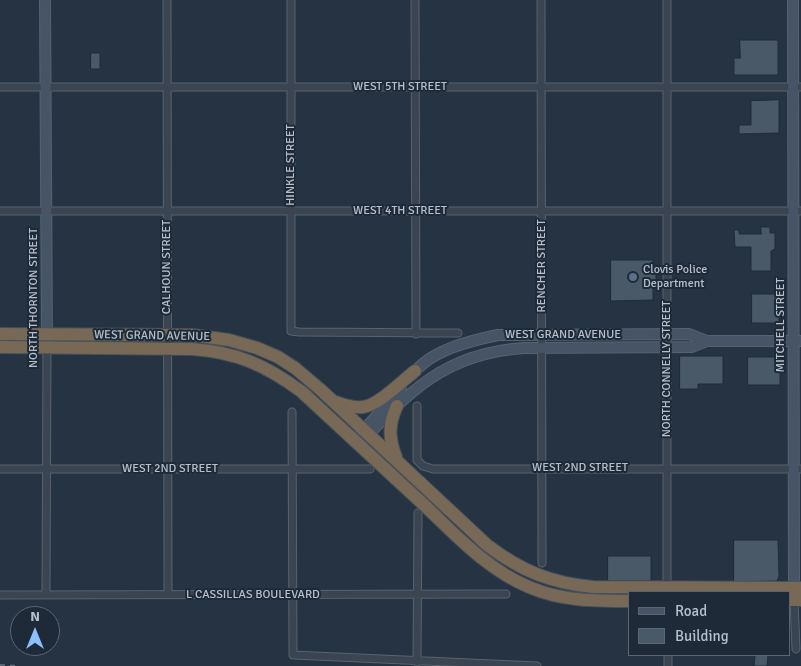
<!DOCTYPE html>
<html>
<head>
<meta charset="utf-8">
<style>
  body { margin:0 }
  #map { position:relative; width:801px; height:666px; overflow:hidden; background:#253342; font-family:Signika,sans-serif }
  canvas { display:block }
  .legend { position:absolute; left:628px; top:591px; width:162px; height:65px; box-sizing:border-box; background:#1e2a37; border:1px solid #5b6673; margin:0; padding:6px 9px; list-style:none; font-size:15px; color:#b6c0cc }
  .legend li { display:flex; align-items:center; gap:10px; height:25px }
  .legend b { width:25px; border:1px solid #5b6673 }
  .north { position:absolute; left:10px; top:606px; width:50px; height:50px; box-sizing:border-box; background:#1e2a37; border:1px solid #5b6673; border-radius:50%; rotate:0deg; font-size:14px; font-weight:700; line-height:20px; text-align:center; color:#b6c0cc }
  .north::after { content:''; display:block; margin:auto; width:18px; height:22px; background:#8cbffb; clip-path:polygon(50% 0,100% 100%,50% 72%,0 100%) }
</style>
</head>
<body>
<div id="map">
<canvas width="801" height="666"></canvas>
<ul class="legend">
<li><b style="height:6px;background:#475465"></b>Road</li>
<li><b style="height:14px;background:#495968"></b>Building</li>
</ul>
<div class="north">N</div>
</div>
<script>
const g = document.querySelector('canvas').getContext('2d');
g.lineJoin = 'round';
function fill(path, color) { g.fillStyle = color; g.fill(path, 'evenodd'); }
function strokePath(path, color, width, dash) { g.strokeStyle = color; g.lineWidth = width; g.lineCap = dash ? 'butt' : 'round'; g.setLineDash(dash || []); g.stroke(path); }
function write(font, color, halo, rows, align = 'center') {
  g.font = font + ' Signika,sans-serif'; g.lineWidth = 4; g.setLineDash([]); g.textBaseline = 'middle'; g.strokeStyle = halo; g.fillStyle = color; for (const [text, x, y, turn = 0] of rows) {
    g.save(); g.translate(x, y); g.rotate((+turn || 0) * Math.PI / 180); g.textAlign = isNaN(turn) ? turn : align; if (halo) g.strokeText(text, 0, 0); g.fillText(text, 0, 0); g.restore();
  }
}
const building = new Path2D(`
  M 740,40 L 778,40 L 778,75 L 734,75 L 734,58 L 740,58 Z
  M 91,53 L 100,53 L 100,69 L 91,69 Z
  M 779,100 L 779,133 L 739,134 L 739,125 L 751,125 L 751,101 Z
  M 761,227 L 770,227 L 770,233 L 775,233 L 775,249 L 771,251 L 771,271 L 751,271 L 751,247 L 735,247 L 734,230 L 739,230 L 739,234 L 761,234 Z
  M 611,260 L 653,260 L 653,274 L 656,274 L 656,280 L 653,280 L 653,300 L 611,301 Z
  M 752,294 L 779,294 L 779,323 L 752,323 Z
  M 680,356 L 723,356 L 723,384 L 698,384 L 698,389 L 680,389 Z
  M 748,357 L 777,357 L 780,360 L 780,385 L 748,385 Z
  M 734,540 L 778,540 L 779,576 L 777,581 L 734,582 Z
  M 608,556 L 651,556 L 651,581 L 608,581 Z
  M 746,655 L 768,655 L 767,666 L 754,666 L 755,656 Z`);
const street = new Path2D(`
  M 167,0 L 168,595
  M 291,0 L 291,331 L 299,332 L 458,333
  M 415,0 L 416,334
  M 541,0 L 542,563
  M 667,0 L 667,589
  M 0,87 L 801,87
  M 0,211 L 801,211
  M 417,406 L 417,460 L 423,466 L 433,469 L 801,469
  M 292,412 L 293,655 L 537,666
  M 0,469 L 370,469
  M 0,595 L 506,594
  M 46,595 L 47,348
  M 794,600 L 796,649
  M 668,655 L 668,666
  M 417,662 L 418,513`);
const secondary = new Path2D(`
  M 45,0 L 47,342
  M 793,0 L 794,594
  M 412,375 C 431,350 469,341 498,335 L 689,334 L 707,341 L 800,341
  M 359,435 L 401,389
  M 359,445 C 409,391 446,353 524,348 L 692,347 L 707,341`);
const highway = new Path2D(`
  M 0,334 L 193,335 L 229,340 L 257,348 L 278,357 L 295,368 L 321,390 L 487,545 C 521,571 551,583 593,587 L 801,588
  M 0,347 L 192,349 C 236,352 266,365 302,392 C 342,429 382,466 422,503 C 455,534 486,569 529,587 C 561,601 595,601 630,601
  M 336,402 C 344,405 354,408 363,407 C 379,405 402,381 415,371
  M 396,457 C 389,439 388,425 397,406
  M 790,600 L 801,600`);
const rail = new Path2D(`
  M 0,665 L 18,666`);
const markers = [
  [633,277,5,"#5c6f8a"]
];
const streetNames = [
  ["WEST 5TH STREET",400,87],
  ["HINKLE STREET",291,165,-90],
  ["WEST 4TH STREET",400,211],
  ["RENCHER STREET",542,266,-90],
  ["CALHOUN STREET",167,267,-90],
  ["NORTH THORNTON STREET",34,298,-90],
  ["MITCHELL STREET",781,325,-90],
  ["WEST GRAND AVENUE",563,335],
  ["WEST GRAND AVENUE",152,336,1],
  ["NORTH CONNELLY STREET",667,369,-90],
  ["WEST 2ND STREET",580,468],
  ["WEST 2ND STREET",170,469],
  ["L CASSILLAS BOULEVARD",253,595]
];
const poiNames = [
  ["Clovis Police",643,270],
  ["Department",643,284]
];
fill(building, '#495968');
strokePath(building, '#202c39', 1);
strokePath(street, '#57636f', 9);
strokePath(secondary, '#57636f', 12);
strokePath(highway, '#44505c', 14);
strokePath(street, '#3a4551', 7);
strokePath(secondary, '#475465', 10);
strokePath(highway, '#786856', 12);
strokePath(rail, '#5b6979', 2, [5, 5]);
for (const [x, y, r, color] of markers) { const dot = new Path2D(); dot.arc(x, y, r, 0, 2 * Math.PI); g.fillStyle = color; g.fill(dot); strokePath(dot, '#1e2a37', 2); }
write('12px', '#b6c0cc', '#1e2a37', streetNames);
write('12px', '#b6c0cc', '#1e2a37', poiNames, 'left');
</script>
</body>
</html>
